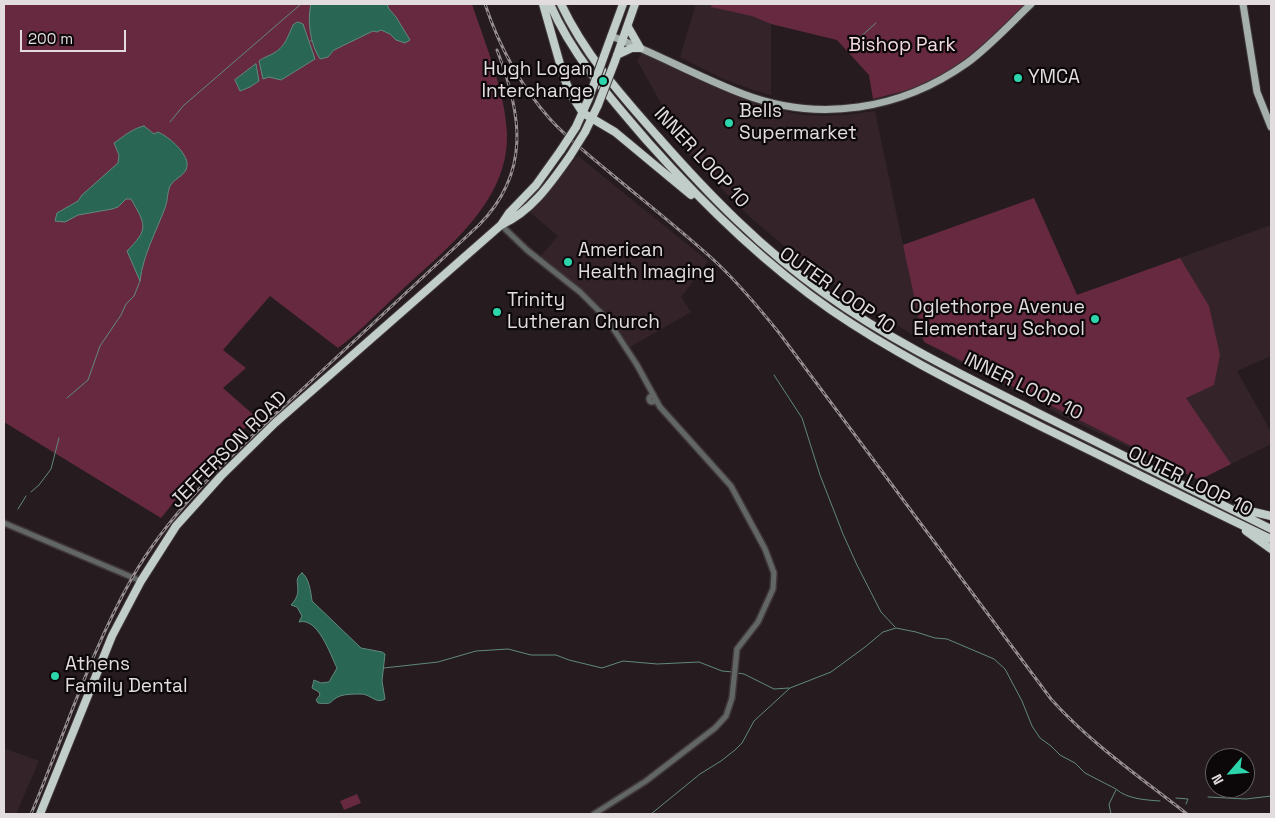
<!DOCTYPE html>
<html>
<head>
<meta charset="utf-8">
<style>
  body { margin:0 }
  #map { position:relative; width:1275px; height:818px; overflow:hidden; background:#261c1f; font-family:"Space Grotesk",sans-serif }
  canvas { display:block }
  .frame { position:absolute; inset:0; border:5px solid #e3dcde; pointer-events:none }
  .north { position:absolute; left:1205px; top:748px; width:50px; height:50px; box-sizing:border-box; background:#0c0809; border:1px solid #625d5e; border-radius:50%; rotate:243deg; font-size:14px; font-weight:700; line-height:20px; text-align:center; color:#e3dcde }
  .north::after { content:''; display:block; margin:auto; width:18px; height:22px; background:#2cd5ab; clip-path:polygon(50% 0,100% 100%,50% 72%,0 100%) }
  .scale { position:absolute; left:20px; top:30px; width:106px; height:22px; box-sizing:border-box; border:2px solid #e3dcde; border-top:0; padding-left:6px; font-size:15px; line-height:18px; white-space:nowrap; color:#e3dcde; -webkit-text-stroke:4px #0c0809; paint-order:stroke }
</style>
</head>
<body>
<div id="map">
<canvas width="1275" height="818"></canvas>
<div class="frame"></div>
<div class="north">N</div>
<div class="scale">200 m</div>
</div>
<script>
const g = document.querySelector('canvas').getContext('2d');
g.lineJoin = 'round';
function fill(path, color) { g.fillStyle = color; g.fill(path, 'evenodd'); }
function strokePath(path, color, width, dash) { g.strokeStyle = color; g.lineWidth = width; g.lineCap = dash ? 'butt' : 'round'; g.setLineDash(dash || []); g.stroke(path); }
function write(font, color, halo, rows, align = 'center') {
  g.font = font + ' "Space Grotesk",sans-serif'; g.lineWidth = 4.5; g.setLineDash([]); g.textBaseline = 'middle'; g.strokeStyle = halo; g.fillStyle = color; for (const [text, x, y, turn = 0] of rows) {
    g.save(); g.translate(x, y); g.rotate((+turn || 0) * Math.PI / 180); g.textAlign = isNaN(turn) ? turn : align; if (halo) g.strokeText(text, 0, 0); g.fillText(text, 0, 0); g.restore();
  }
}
const built = new Path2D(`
  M 696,4 L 756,4 L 752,16 L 771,24 L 771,95 L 750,89 L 719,77 L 680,57 Z
  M 643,53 L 714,86 L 768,106 L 772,109 L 803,115 L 826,116 L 847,115 L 875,111 L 903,245 L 1034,198 L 1077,295 L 1271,225 L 1271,356 L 1237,371 L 1271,432 L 1271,444 L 1199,480 L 1065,417 L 973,369 L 879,315 L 840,289 L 789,250 L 750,217 L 700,167 L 688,152 L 637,60 Z
  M 578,156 L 708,261 L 681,297 L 691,312 L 630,347 L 594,302 L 540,257 L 558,236 L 530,212 Z
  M 4,748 L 39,761 L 16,814 L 4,814 Z`);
const green = new Path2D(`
  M 4,4 L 472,4 C 485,43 506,94 507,135 C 508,202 447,248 402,290 C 381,309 361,331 338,348 L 270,296 L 223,350 L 246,368 L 223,388 L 256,417 L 186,487 L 161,518 L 4,422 Z
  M 712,4 L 1026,4 C 995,32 965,67 925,84 C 910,90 889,95 873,99 L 869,75 L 837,40 L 771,24 L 752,16 L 711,7 Z
  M 1034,198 L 1077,295 L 1180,258 L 1209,306 L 1220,355 L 1214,385 L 1186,398 L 1231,464 L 1199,480 L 924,342 L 903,245 Z
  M 357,794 L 361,803 L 344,810 L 340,801 Z`);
const water = new Path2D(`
  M 311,4 L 387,4 L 389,9 L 396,17 L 410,40 L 405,43 L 396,40 L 390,34 L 381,30 L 377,32 L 373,31 L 334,50 L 328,57 L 320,59 C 310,44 307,20 311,4 Z
  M 298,22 L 303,24 L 315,59 L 281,80 L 269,77 L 263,79 L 259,61 C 264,57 269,56 274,53 C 285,47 288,36 293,25 Z
  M 256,64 L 259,81 L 250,87 L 240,91 L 235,80 Z
  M 144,126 L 154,134 L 158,132 C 169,137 184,150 187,162 C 189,175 175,177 170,186 C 167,192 168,201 165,208 C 156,232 143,255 140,281 L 127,251 C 149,229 146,225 131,199 L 126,199 L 118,207 L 112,209 L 78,215 L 65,222 L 55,221 L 57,213 L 78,201 L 82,195 L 118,163 L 119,155 L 114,143 C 123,137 133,128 144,126 Z
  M 302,573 C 309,577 311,593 312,601 L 361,648 L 382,652 L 385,654 L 382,681 L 385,699 C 376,705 370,693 360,694 C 354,694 346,694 340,696 C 328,701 335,705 318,703 L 316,700 L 320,695 L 319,692 L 312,688 L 314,680 L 321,683 L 329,682 L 337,668 C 330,654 318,617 299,622 L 302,616 L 297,607 L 291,605 C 306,589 290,581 302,573 Z`);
const stream = new Path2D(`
  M 858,39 L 876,23
  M 310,41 L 312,41
  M 170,122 L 183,106 L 301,4
  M 774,375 L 802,418 L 820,475 L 843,534 L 857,565 L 881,612 L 895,627
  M 67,398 L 88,380 L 100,346 L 121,315 L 126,304 L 134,296 L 140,281
  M 31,492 L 39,485 L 51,469 L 59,438
  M 18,509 L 26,496
  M 384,668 L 438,662 L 476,651 L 508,649 L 531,655 L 556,655 L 569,660 L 602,668 L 623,661 L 657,664 L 699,662 L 722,671 L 733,672
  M 737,673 L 744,674 L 774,689 L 789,688
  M 1208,797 L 1246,799 L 1271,796
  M 1176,798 L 1188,799 L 1186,804
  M 651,814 L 700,774 L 721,761 L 735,750 L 742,743 L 754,721 L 790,688 L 831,672 L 865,647 L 883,632 L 896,628 L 916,632 L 935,638 L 947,639 L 994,659 L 1005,669 L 1022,701 L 1032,726 L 1040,738 L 1051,746 L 1060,755 L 1075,763 L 1085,773 L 1116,789 C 1127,799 1146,800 1160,801
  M 1111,814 L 1109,804 L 1116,790`);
const minor = new Path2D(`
  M 501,225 L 527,250 L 580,292 L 607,319 L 637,365 L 654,396
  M649 399a3 3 0 1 1 6 0a3 3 0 1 1-6 0Z
  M 4,523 L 141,581
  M 594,814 L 646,781 L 715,728 L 726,716 L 732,698 L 737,649 L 758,622 L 773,589 L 774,573 L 765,549 L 731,486 L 660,407 L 655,398`);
const major = new Path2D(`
  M 1243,4 L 1257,92 L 1271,127
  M 611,36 C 656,53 698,77 743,94 C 819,123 901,110 967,63 C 990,46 1010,24 1031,4`);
const highway = new Path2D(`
  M 543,4 L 564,78 L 572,96 L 583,113 L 615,132 L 691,195
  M 550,4 C 573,57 611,99 648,142 C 703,204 762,262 831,310 C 898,356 971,391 1044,428 C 1120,465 1195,503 1271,539
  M 561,4 C 585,55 622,96 659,138 C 709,195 762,249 824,293 C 888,339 958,373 1028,408 C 1109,448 1190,489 1271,529
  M 617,55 L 632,48 L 640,48 L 628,27
  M 604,56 L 623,4
  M 615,61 L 635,4
  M 576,127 L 589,98
  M 585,132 L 598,105
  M 501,225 L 509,213 L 536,185 L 561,150
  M 1237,508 L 1271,516
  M 1246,531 L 1271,549
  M 40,814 L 112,636 L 141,581 L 176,526 L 221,476 L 275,423 L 501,225 C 532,211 551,183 570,156`);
const rail = new Path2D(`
  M 485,4 C 499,46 520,85 550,119 C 568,139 589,155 609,172 C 645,202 682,231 717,263 C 740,285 760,309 780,334 L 1051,699 C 1090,743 1140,777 1187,814
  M 31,814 C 64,736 90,652 132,578 C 173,506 236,451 296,395 C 357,338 418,282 479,225 C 531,172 522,114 497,50`);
const highwayBridge = new Path2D(`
  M 589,98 L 604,56
  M 598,105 L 615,61
  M 561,150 L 576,127
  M 570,156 L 585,132`);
const markers = [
  [1018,78,5,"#2cd5ab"],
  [603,81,5,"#2cd5ab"],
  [729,123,5,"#2cd5ab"],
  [568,262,5,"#2cd5ab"],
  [497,312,5,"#2cd5ab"],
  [1095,319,5,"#2cd5ab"],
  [55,676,5,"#2cd5ab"]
];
const parkNames = [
  ["Bishop Park",902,46]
];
const poiNames = [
  ["Hugh Logan",593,70,"right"],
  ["Interchange",593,92,"right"],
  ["YMCA",1028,78],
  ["Bells",739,112],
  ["Supermarket",739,134],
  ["American",578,251],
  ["Health Imaging",578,273],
  ["Trinity",507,301],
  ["Lutheran Church",507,323],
  ["Oglethorpe Avenue",1085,308,"right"],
  ["Elementary School",1085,330,"right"],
  ["Athens",65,665],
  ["Family Dental",65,687]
];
const streetNames = [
  ["INNER LOOP 10",701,158,47],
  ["OUTER LOOP 10",837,291,35],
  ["INNER LOOP 10",1023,387,26],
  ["JEFFERSON ROAD",229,450,-45],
  ["OUTER LOOP 10",1190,482,26]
];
fill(built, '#342429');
fill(green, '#672940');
fill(water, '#296654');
strokePath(water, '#61897d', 1);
strokePath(stream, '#61897d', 1);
strokePath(minor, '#40373a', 8);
strokePath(major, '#40373a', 9);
strokePath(highway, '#40373a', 10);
strokePath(minor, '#626765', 5);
strokePath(major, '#a5b0ac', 7);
strokePath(highway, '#c0cdc8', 8);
strokePath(rail, '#968e90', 3);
strokePath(rail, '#0c0809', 1, [4]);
strokePath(highwayBridge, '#40373a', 10, []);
strokePath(highwayBridge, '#c0cdc8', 8);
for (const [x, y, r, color] of markers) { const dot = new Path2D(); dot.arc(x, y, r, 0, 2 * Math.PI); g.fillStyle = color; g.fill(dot); strokePath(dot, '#0c0809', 2); }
write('19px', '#f5dce3', '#0c0809', parkNames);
write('19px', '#e3dcde', '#0c0809', poiNames, 'left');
write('19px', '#e3dcde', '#0c0809', streetNames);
</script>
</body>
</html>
